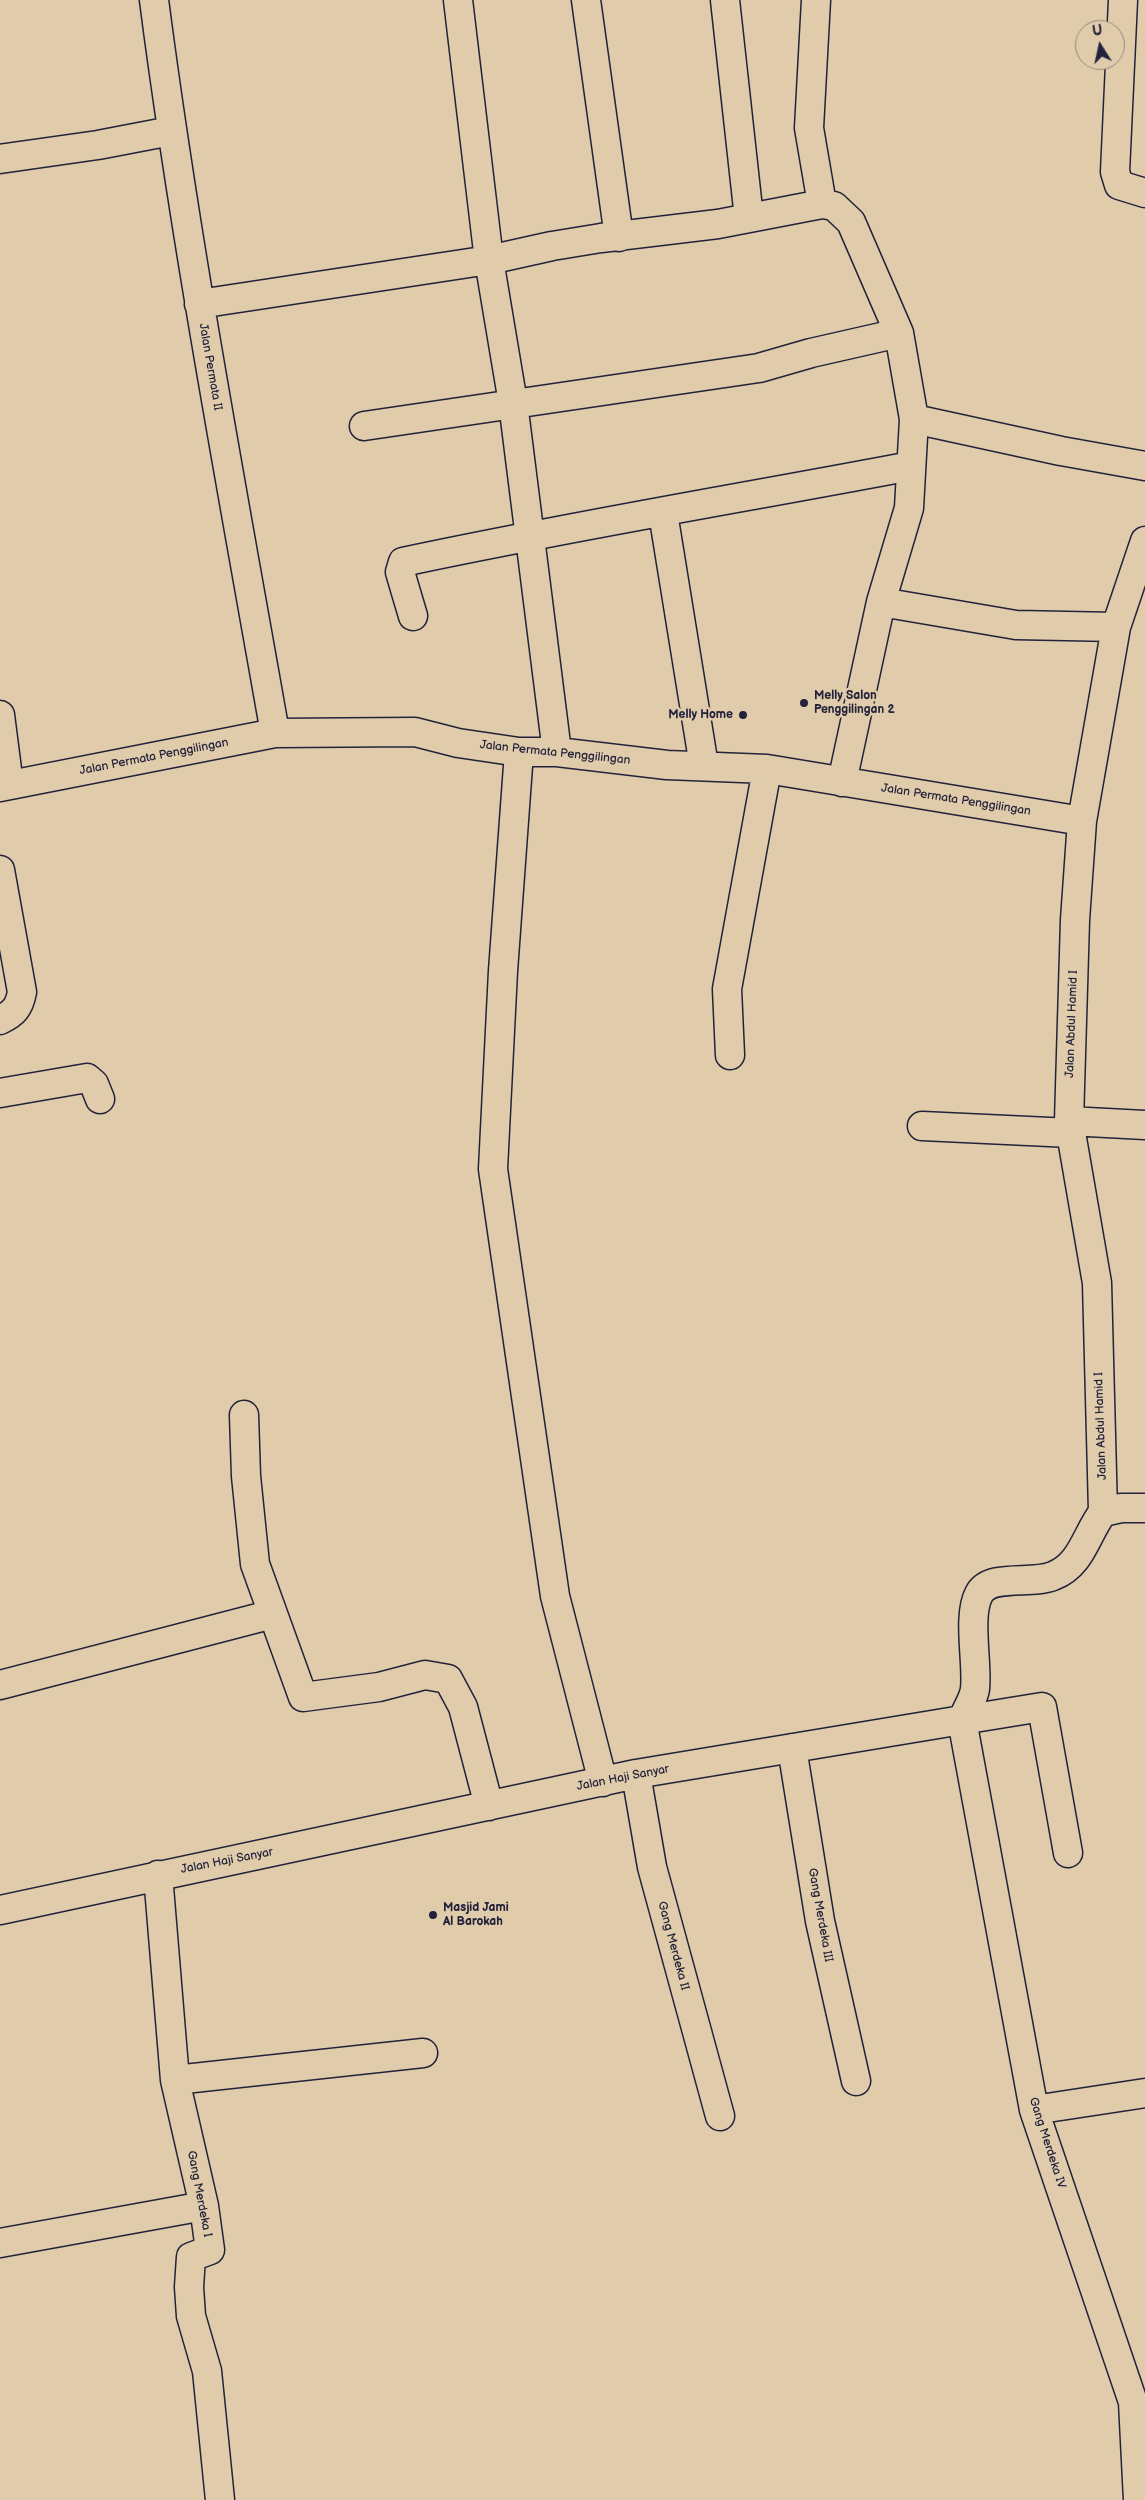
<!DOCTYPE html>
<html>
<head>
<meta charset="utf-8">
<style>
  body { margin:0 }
  #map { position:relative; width:1145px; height:2500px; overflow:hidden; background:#e0ccab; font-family:"Balsamiq Sans",sans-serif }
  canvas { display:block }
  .north { position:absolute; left:1075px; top:20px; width:50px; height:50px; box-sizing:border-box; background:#e0ccab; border:1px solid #94887e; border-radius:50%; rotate:350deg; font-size:14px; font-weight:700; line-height:20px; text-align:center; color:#22223b }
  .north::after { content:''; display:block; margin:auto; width:18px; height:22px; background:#22223b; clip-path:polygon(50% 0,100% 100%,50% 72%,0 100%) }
</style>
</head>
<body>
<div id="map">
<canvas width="1145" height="2500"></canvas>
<div class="north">U</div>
</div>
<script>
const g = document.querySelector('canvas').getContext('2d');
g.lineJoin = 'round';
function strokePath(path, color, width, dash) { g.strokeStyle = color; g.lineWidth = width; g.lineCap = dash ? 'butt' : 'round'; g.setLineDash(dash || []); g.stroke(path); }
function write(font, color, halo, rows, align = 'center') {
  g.font = font + ' "Balsamiq Sans",sans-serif'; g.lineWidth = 5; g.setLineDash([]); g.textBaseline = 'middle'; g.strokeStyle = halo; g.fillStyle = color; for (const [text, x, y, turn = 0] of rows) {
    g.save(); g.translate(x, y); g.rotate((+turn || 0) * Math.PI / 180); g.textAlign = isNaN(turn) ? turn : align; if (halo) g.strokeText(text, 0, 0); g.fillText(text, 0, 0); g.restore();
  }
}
const minor = new Path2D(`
  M 154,0 C 186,246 232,489 275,733
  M 458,0 L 489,260 L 513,403 L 557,752
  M 586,0 L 619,237
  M 725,0 L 749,218
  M 816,0 L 809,128 L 822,204
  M 1123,0 L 1115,172 L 1119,185 L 1145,193
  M 0,159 L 98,145 L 171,131
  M 199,304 L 489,260 L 552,246 L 601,238 L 718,224 L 822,204 L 834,206 L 851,222 L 899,333 L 914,419 L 909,508 L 881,602 L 842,782
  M 914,419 L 1061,451 L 1145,466
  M 364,426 L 759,368 L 811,353 L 899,333
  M 663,513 L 704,766
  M 881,602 L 1016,625 L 1116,627
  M 413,616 L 400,572 L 403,562 C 571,526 742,498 911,466
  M 0,715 L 9,785
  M 519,752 L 503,971 L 493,1169 L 555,1596 L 603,1782
  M 0,787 L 275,733 L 415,732 L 458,743 L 519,752 L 557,752 L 667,765 L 767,769 L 1082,821
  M 0,870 L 22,992 C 19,1008 14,1013 0,1020
  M 730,1055 L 727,989 L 767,769
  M 0,1093 L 87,1078 L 94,1084 L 100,1099
  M 1069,1121 L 1145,1125
  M 922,1126 L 1071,1133
  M 244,1415 L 246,1476 L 255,1564 L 303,1697 L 379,1687 L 425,1675 L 448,1679 L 463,1707 L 489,1806
  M 1103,1512 L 1097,1283 L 1069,1121 L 1075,920 L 1082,821 L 1116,627 L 1145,541
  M 1103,1512 L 1121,1508 L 1145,1508
  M 0,1685 L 273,1614
  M 792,1748 L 820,1921 L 856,2081
  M 636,1774 L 652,1867 L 720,2116
  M 1068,1853 L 1042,1707 L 962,1720 L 1034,2110 L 1133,2402 L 1138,2500
  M 158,1875 L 175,2080 L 204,2206 L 210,2250 L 191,2257 L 189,2287 L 191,2316 L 207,2371 L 220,2500
  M 0,1910 L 636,1774 L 962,1720 C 966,1711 974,1698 975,1689 C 978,1664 967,1616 979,1594 C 990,1573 1031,1585 1053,1576 C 1082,1565 1086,1534 1103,1512
  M 175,2080 L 423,2053
  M 1034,2110 L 1145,2093
  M 0,2243 L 204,2206`);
const markers = [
  [804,703,5,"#22223b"],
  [743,715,5,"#22223b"],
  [433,1915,5,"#22223b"]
];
const streetNames = [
  ["Jalan Permata II",210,367,80],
  ["Jalan Permata Penggilingan",555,753,6],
  ["Jalan Permata Penggilingan",154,757,-11],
  ["Jalan Permata Penggilingan",956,800,9],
  ["Jalan Abdul Hamid I",1072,1024,-88],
  ["Jalan Abdul Hamid I",1101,1426,-92],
  ["Jalan Haji Sanyar",623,1778,-11],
  ["Jalan Haji Sanyar",227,1861,-11],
  ["Gang Merdeka III",820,1915,80],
  ["Gang Merdeka II",673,1946,75],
  ["Gang Merdeka IV",1047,2143,72],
  ["Gang Merdeka I",199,2194,79]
];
const poiNames = [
  ["Melly Salon",814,696],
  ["Penggilingan 2",814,710],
  ["Melly Home",733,715,"right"],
  ["Masjid Jami",443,1908],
  ["Al Barokah",443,1922]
];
strokePath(minor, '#22223b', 31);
strokePath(minor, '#e0ccab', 28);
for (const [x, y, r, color] of markers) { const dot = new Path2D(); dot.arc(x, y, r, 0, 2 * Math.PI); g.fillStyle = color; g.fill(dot); strokePath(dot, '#e0ccab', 2); }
write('12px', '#22223b', '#e0ccab', streetNames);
write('bold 12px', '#22223b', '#e0ccab', poiNames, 'left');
</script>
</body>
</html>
